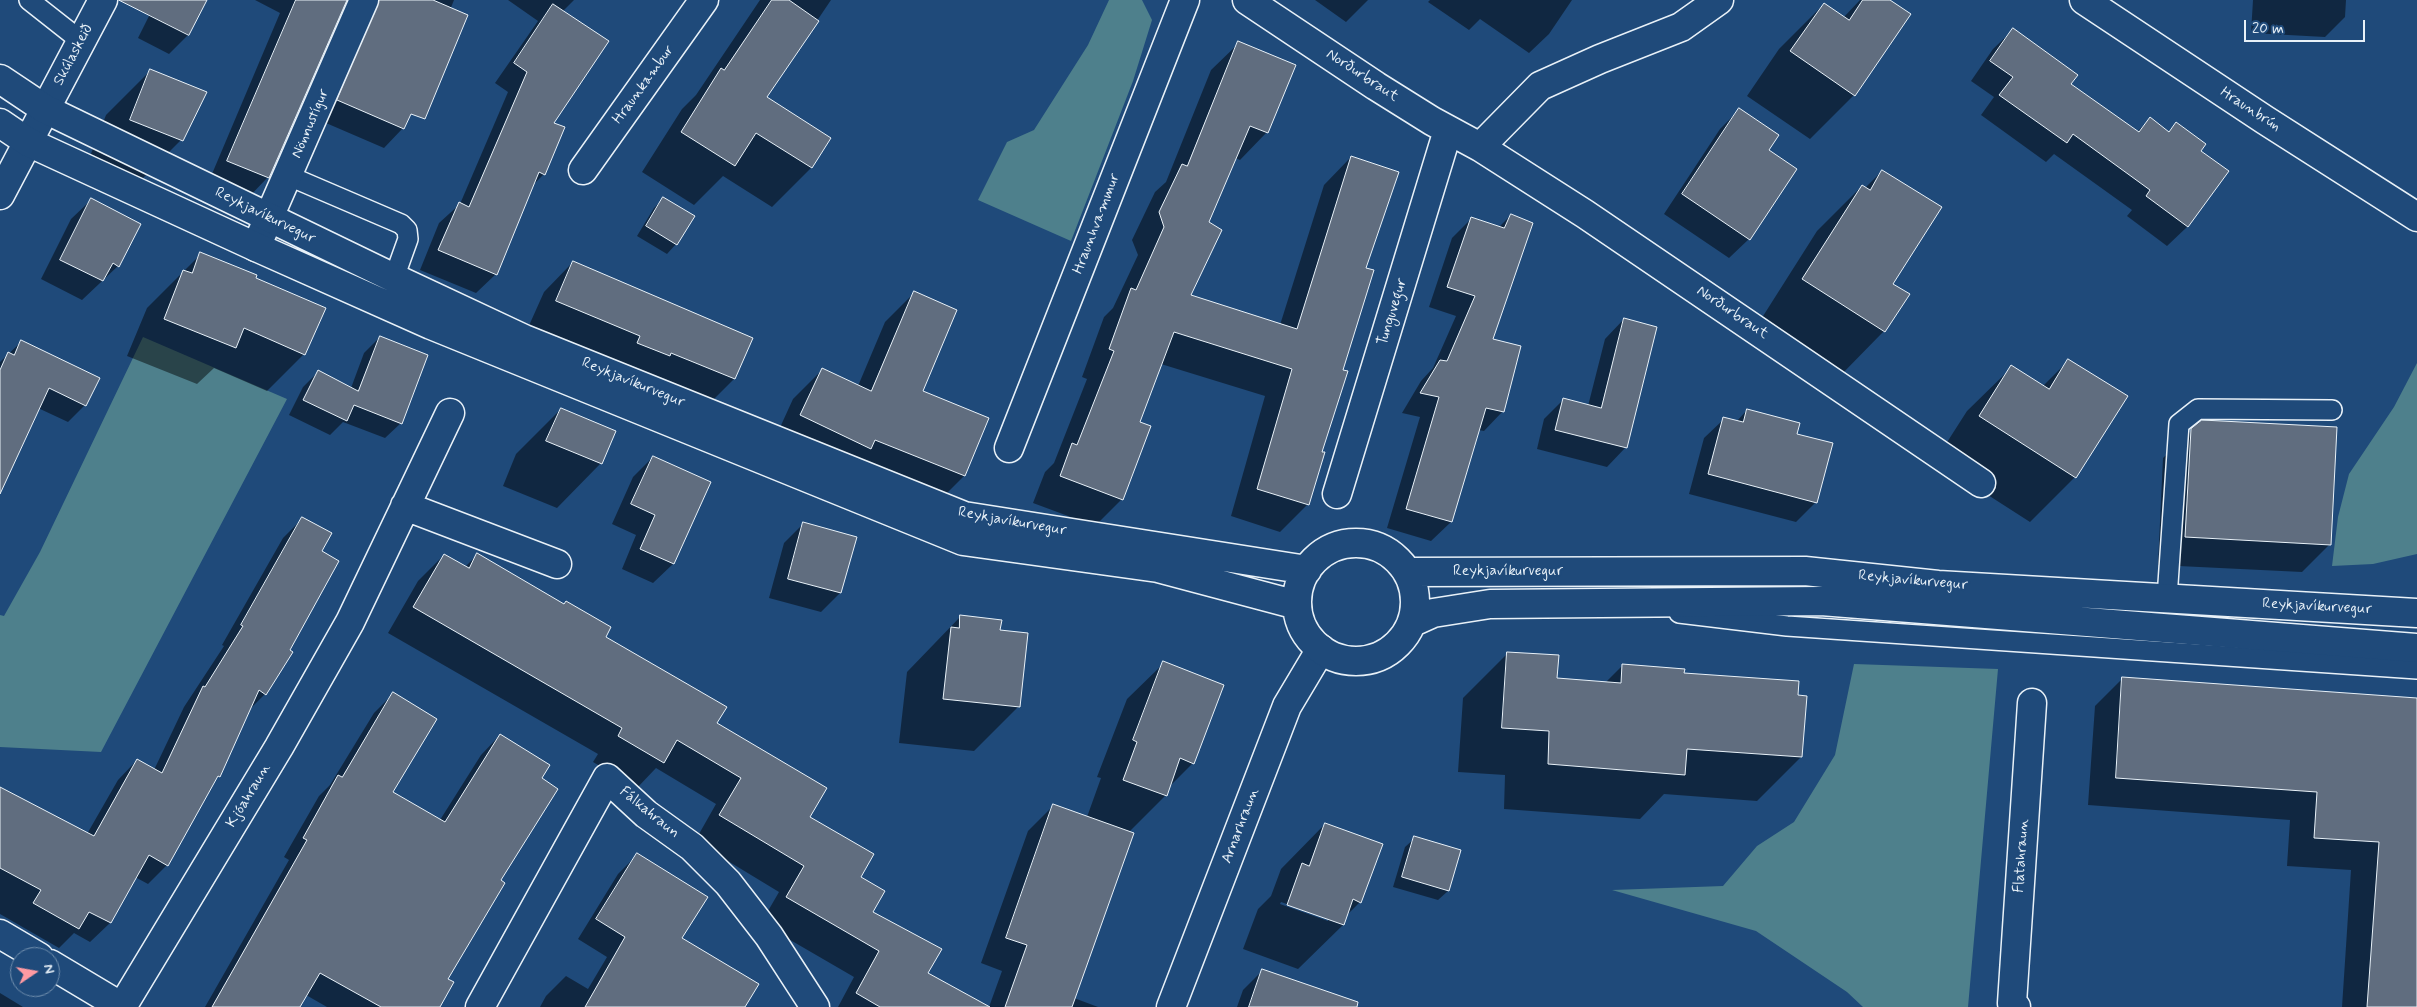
<!DOCTYPE html>
<html>
<head>
<meta charset="utf-8">
<style>
  body { margin:0 }
  #map { position:relative; width:2417px; height:1007px; overflow:hidden; background:#1f4a7a; font-family:Mynerve,sans-serif }
  canvas { display:block }
  .north { position:absolute; left:10px; top:947px; width:50px; height:50px; box-sizing:border-box; background:#1f4a7a; border:1px solid #6f8dac; border-radius:50%; rotate:78deg; font-size:14px; font-weight:700; line-height:20px; text-align:center; color:#e8f1f8 }
  .north::after { content:''; display:block; margin:auto; width:18px; height:22px; background:#ff9aa2; clip-path:polygon(50% 0,100% 100%,50% 72%,0 100%) }
  .scale { position:absolute; left:2244px; top:20px; width:121px; height:22px; box-sizing:border-box; border:2px solid #e8f1f8; border-top:0; padding-left:6px; font-size:15px; line-height:18px; white-space:nowrap; color:#e8f1f8; -webkit-text-stroke:4px #1f4a7a; paint-order:stroke }
</style>
</head>
<body>
<div id="map">
<canvas width="2417" height="1007"></canvas>
<div class="north">N</div>
<div class="scale">20 m</div>
</div>
<script>
const g = document.querySelector('canvas').getContext('2d');
g.lineJoin = 'round';
function fill(path, color) { g.fillStyle = color; g.fill(path, 'evenodd'); }
function strokePath(path, color, width, dash) { g.strokeStyle = color; g.lineWidth = width; g.lineCap = dash ? 'butt' : 'round'; g.setLineDash(dash || []); g.stroke(path); }
function write(font, color, halo, rows, align = 'center') {
  g.font = font + ' Mynerve,sans-serif'; g.lineWidth = 4.5; g.setLineDash([]); g.textBaseline = 'middle'; g.strokeStyle = halo; g.fillStyle = color; for (const [text, x, y, turn = 0] of rows) {
    g.save(); g.translate(x, y); g.rotate((+turn || 0) * Math.PI / 180); g.textAlign = isNaN(turn) ? turn : align; if (halo) g.strokeText(text, 0, 0); g.fillText(text, 0, 0); g.restore();
  }
}
const green = new Path2D(`
  M 1109,0 L 1142,0 L 1152,20 L 1133,81 L 1071,241 L 978,200 L 1007,142 L 1034,130 L 1088,45 Z
  M 143,337 L 287,399 L 101,752 L 0,747 L 0,615 L 4,616 L 40,552 Z
  M 2417,363 L 2417,554 L 2373,564 L 2332,566 L 2338,517 L 2349,474 L 2394,407 Z
  M 1854,664 L 1998,669 L 1968,1007 L 1863,1007 L 1847,992 L 1756,931 L 1612,890 L 1723,886 L 1757,846 L 1794,822 L 1835,755 Z`);
const shadow = new Path2D(`
  M 157,0 L 206,0 L 188,35 L 169,54 L 138,38 Z
  M 255,0 L 454,0 L 403,128 L 384,148 L 319,120 L 350,5 L 344,4 L 268,177 L 249,197 L 209,181 L 280,13 Z
  M 508,0 L 574,0 L 562,12 L 552,123 L 544,174 L 532,186 L 496,274 L 476,293 L 420,270 L 439,223 L 460,204 L 508,92 L 495,83 L 538,21 Z
  M 760,0 L 831,0 L 765,98 L 830,139 L 811,168 L 772,207 L 723,176 L 694,205 L 642,172 L 682,109 L 696,95 Z
  M 1315,0 L 1368,0 L 1346,22 Z
  M 1430,0 L 1572,0 L 1549,34 L 1529,53 L 1480,19 L 1469,30 L 1428,2 Z
  M 1860,0 L 1888,0 L 1854,95 L 1810,139 L 1747,96 L 1779,49 L 1824,4 L 1843,18 Z
  M 2253,0 L 2346,0 L 2345,17 L 2325,37 L 2251,33 Z
  M 2013,30 L 2069,84 L 2137,132 L 2150,119 L 2168,132 L 2176,124 L 2199,152 L 2227,172 L 2187,227 L 2167,246 L 2127,216 L 2132,210 L 2054,154 L 2046,162 L 1981,115 L 1994,97 L 1971,81 L 1993,49 Z
  M 1239,43 L 1267,132 L 1240,160 L 1235,158 L 1208,223 L 1189,296 L 1280,325 L 1324,185 L 1351,157 L 1365,268 L 1308,504 L 1280,532 L 1231,516 L 1265,396 L 1161,364 L 1139,423 L 1122,499 L 1095,526 L 1033,503 L 1045,472 L 1054,463 L 1087,379 L 1082,377 L 1104,317 L 1113,308 L 1138,255 L 1132,240 L 1155,192 L 1166,182 L 1211,70 Z
  M 151,70 L 181,140 L 137,184 L 87,164 L 106,115 Z
  M 1740,109 L 1767,151 L 1749,239 L 1729,258 L 1664,214 L 1720,129 Z
  M 1882,171 L 1892,285 L 1884,331 L 1840,376 L 1758,324 L 1817,231 L 1862,186 L 1865,188 Z
  M 663,199 L 676,244 L 667,254 L 637,236 L 654,208 Z
  M 91,200 L 118,266 L 82,300 L 41,279 L 71,219 Z
  M 1511,215 L 1492,340 L 1503,411 L 1484,431 L 1478,430 L 1451,522 L 1431,541 L 1387,528 L 1420,417 L 1402,413 L 1421,381 L 1433,368 L 1456,316 L 1429,307 L 1452,238 L 1471,219 L 1498,228 Z
  M 201,254 L 254,278 L 304,354 L 267,391 L 214,368 L 197,384 L 127,356 L 147,308 Z
  M 573,262 L 734,379 L 705,408 L 527,330 L 544,292 Z
  M 914,293 L 921,392 L 988,419 L 964,476 L 935,505 L 772,445 L 793,399 L 822,370 L 858,386 L 885,322 Z
  M 1624,319 L 1626,447 L 1607,467 L 1537,449 L 1544,419 L 1564,399 L 1588,406 L 1605,339 Z
  M 380,337 L 401,423 L 385,438 L 343,422 L 330,435 L 289,415 L 303,387 L 318,372 L 351,388 L 364,353 Z
  M 21,342 L 85,405 L 68,422 L 38,408 L 0,464 L 0,362 Z
  M 2069,360 L 2126,397 L 2075,477 L 2030,522 L 1935,461 L 1967,411 L 2012,367 L 2042,387 Z
  M 561,409 L 601,463 L 557,508 L 503,486 L 516,454 Z
  M 1747,410 L 1795,435 L 1831,444 L 1815,503 L 1796,522 L 1689,494 L 1704,438 L 1724,419 L 1736,422 Z
  M 2192,430 L 2330,544 L 2302,572 L 2158,565 L 2163,458 Z
  M 653,457 L 709,483 L 673,564 L 653,583 L 622,569 L 636,535 L 612,524 L 633,477 Z
  M 303,518 L 320,552 L 265,694 L 248,711 L 219,776 L 214,781 L 167,865 L 148,884 L 135,877 L 110,923 L 90,942 L 74,933 L 59,948 L 0,914 L 0,788 L 87,834 L 118,780 L 137,760 L 154,770 L 184,707 L 224,646 L 222,645 L 283,538 Z
  M 803,524 L 840,593 L 821,612 L 769,598 L 784,543 Z
  M 444,555 L 465,567 L 477,555 L 604,637 L 716,724 L 808,817 L 859,877 L 872,912 L 927,973 L 987,1007 L 838,1007 L 854,977 L 761,923 L 779,892 L 695,841 L 716,804 L 656,768 L 637,788 L 593,762 L 598,754 L 388,633 L 418,581 Z
  M 961,616 L 999,631 L 1018,707 L 974,751 L 899,743 L 907,672 Z
  M 1508,653 L 1556,680 L 1605,683 L 1623,665 L 1797,697 L 1801,757 L 1757,801 L 1664,794 L 1640,819 L 1504,809 L 1505,775 L 1458,772 L 1463,698 Z
  M 1164,663 L 1193,763 L 1168,788 L 1165,796 L 1129,832 L 1074,998 L 1098,1007 L 989,1007 L 1002,971 L 981,963 L 1028,831 L 1054,805 L 1087,817 L 1101,778 L 1097,777 L 1127,699 Z
  M 2123,678 L 2417,699 L 2417,1007 L 2342,1007 L 2351,870 L 2287,866 L 2290,820 L 2088,805 L 2095,706 Z
  M 394,693 L 391,793 L 440,820 L 481,755 L 500,735 L 540,779 L 499,881 L 446,979 L 439,1007 L 327,1007 L 306,995 L 299,1007 L 205,1007 L 289,860 L 284,857 L 319,796 L 330,785 L 374,713 Z
  M 1325,824 L 1360,902 L 1346,916 L 1343,925 L 1298,969 L 1243,949 L 1258,909 L 1271,896 L 1281,869 ZM 1281,902 L 1328,918 L 1328,921 L 1280,904 Z
  M 1415,838 L 1460,851 L 1448,891 L 1438,900 L 1393,887 L 1405,847 Z
  M 638,854 L 681,938 L 745,1007 L 540,1007 L 546,996 L 566,976 L 588,989 L 607,957 L 578,939 L 618,874 Z
  M 1263,970 L 1310,1007 L 1237,1007 L 1243,990 Z
  M 0,993 L 23,1007 L 0,1007 Z`);
const building = new Path2D(`
  M 119,0 L 207,0 L 189,35 Z
  M 296,0 L 347,0 L 269,178 L 227,161 Z
  M 379,0 L 433,0 L 468,15 L 425,119 L 411,114 L 404,129 L 337,100 Z
  M 772,0 L 789,0 L 819,21 L 767,97 L 831,138 L 812,168 L 756,133 L 735,166 L 681,132 L 721,68 L 724,70 Z
  M 1863,0 L 1890,0 L 1911,14 L 1855,96 L 1790,51 L 1824,3 L 1849,20 Z
  M 553,4 L 609,41 L 554,123 L 565,127 L 545,175 L 539,172 L 497,275 L 438,250 L 459,202 L 469,207 L 527,72 L 514,63 Z
  M 2013,28 L 2078,75 L 2071,84 L 2139,132 L 2150,117 L 2169,132 L 2176,122 L 2206,144 L 2201,151 L 2229,171 L 2188,227 L 2146,196 L 2150,190 L 2073,134 L 2067,143 L 1999,95 L 2013,77 L 1990,61 Z
  M 1238,41 L 1296,65 L 1268,133 L 1250,126 L 1209,222 L 1222,230 L 1191,295 L 1297,329 L 1351,156 L 1399,172 L 1366,268 L 1374,270 L 1343,370 L 1348,371 L 1322,452 L 1325,452 L 1309,505 L 1257,489 L 1292,369 L 1174,332 L 1140,422 L 1151,426 L 1123,500 L 1060,476 L 1072,443 L 1077,445 L 1114,351 L 1109,349 L 1131,288 L 1136,290 L 1164,227 L 1159,212 L 1182,164 L 1187,166 Z
  M 150,69 L 207,92 L 183,141 L 130,120 Z
  M 1739,108 L 1779,135 L 1769,150 L 1797,169 L 1750,240 L 1682,194 Z
  M 1882,170 L 1942,207 L 1893,284 L 1910,294 L 1885,332 L 1802,279 L 1862,185 L 1870,190 Z
  M 663,197 L 695,216 L 677,245 L 646,226 Z
  M 91,198 L 141,224 L 119,267 L 113,263 L 103,281 L 60,260 Z
  M 1511,214 L 1533,223 L 1493,339 L 1521,346 L 1504,412 L 1486,408 L 1452,522 L 1406,509 L 1439,397 L 1420,393 L 1440,360 L 1447,361 L 1475,296 L 1447,287 L 1471,217 L 1504,228 Z
  M 200,252 L 257,275 L 256,278 L 326,308 L 305,355 L 244,328 L 236,348 L 164,319 L 183,270 L 192,273 Z
  M 573,261 L 753,338 L 735,379 L 671,353 L 670,356 L 637,343 L 640,336 L 556,301 Z
  M 914,291 L 957,310 L 923,391 L 989,418 L 965,476 L 875,440 L 871,449 L 800,415 L 822,368 L 871,391 Z
  M 1624,318 L 1657,327 L 1627,448 L 1555,430 L 1563,398 L 1601,408 Z
  M 380,336 L 428,355 L 402,424 L 354,405 L 347,421 L 303,400 L 318,370 L 358,391 Z
  M 21,340 L 100,378 L 86,406 L 49,388 L 0,494 L 0,370 L 8,352 L 14,355 Z
  M 2068,359 L 2128,396 L 2076,478 L 1979,416 L 2011,365 L 2049,389 Z
  M 561,408 L 616,431 L 602,464 L 546,441 Z
  M 1747,409 L 1800,423 L 1797,434 L 1833,443 L 1817,503 L 1708,474 L 1723,417 L 1743,422 Z
  M 2202,420 L 2337,427 L 2331,545 L 2185,537 L 2191,429 Z
  M 653,456 L 711,482 L 674,564 L 640,549 L 655,515 L 631,504 Z
  M 302,517 L 332,533 L 322,551 L 339,561 L 290,650 L 293,652 L 266,695 L 259,690 L 220,777 L 218,776 L 168,866 L 149,855 L 111,923 L 89,912 L 79,929 L 33,903 L 41,890 L 0,868 L 0,787 L 94,836 L 137,759 L 162,773 L 203,686 L 205,687 L 243,626 L 241,625 Z
  M 803,522 L 857,537 L 841,593 L 788,579 Z
  M 477,553 L 564,604 L 566,601 L 611,627 L 606,637 L 727,707 L 717,723 L 827,788 L 810,817 L 874,854 L 861,877 L 885,891 L 873,912 L 942,949 L 928,973 L 990,1007 L 880,1007 L 856,993 L 879,951 L 786,897 L 804,866 L 719,815 L 741,778 L 677,740 L 664,763 L 618,736 L 622,728 L 413,607 L 444,554 L 469,568 Z
  M 960,615 L 1002,620 L 1000,630 L 1028,633 L 1020,707 L 943,699 L 951,627 L 959,628 Z
  M 1507,652 L 1559,655 L 1557,678 L 1621,683 L 1622,664 L 1685,669 L 1684,673 L 1799,681 L 1798,695 L 1807,696 L 1802,757 L 1687,749 L 1685,775 L 1548,764 L 1549,731 L 1502,728 Z
  M 1163,661 L 1224,685 L 1194,764 L 1180,758 L 1167,796 L 1123,780 L 1137,742 L 1133,740 Z
  M 2122,677 L 2417,698 L 2417,1007 L 2367,1007 L 2379,842 L 2314,838 L 2317,792 L 2116,778 Z
  M 393,692 L 437,719 L 393,792 L 445,822 L 500,734 L 550,765 L 542,778 L 558,789 L 501,880 L 505,883 L 448,979 L 454,982 L 440,1007 L 381,1007 L 320,973 L 300,1007 L 212,1007 L 307,840 L 303,838 L 338,775 L 342,777 Z
  M 1053,804 L 1134,833 L 1072,1007 L 1005,1007 L 1027,945 L 1006,938 Z
  M 1325,823 L 1383,844 L 1361,903 L 1353,899 L 1344,925 L 1287,905 L 1302,863 L 1309,866 Z
  M 1414,836 L 1461,850 L 1449,891 L 1402,877 Z
  M 637,853 L 708,897 L 682,938 L 759,984 L 745,1007 L 585,1007 L 625,937 L 596,919 Z
  M 1262,969 L 1358,1002 L 1357,1007 L 1249,1007 Z`);
const service = new Path2D(`
  M 29,0 L 81,41
  M 289,176 L 401,224 L 407,230 L 408,239 L 394,278
  M 2167,598 L 2179,424 L 2198,409 L 2332,410
  M 1679,613 L 1787,626 L 2417,669`);
const minor = new Path2D(`
  M 1247,0 L 1376,86 L 1432,121 L 1480,147 L 1585,214 L 1981,483
  M 1480,147 L 1540,86 L 1600,59 L 1681,27 L 1719,0
  M 583,170 L 704,0
  M 0,195 L 103,0
  M 256,247 L 364,0
  M 1009,448 L 1185,0
  M 1337,494 L 1448,130
  M 405,506 L 557,564
  M 0,934 L 39,957
  M 50,964 L 122,1007 L 279,747 L 350,622 L 450,413
  M 480,1007 L 607,778 L 646,814 L 692,847 L 728,883 L 769,936 L 815,1007
  M 1171,1007 L 1287,706 L 1321,649
  M 2016,1007 L 2012,1003 L 2032,703`);
const tertiary = new Path2D(`
  M 2084,0 L 2265,120 L 2417,217`);
const secondary = new Path2D(`
  M 0,79 L 45,109 L 394,278 L 524,339 L 964,516 L 1307,570
  M 0,123 L 28,142 L 256,247 L 431,325 L 963,541 L 1158,568 L 1297,605
  M1297 602a59 59 0 1 1 118 0a59 59 0 1 1-118 0Z
  M 1408,572 L 1805,571 L 1938,585 L 2417,613
  M 1413,622 L 1433,613 L 1490,604 L 1821,601 L 2417,648`);
const streetNames = [
  ["Skúlaskeið",74,55,-62],
  ["Norðurbraut",1362,76,33],
  ["Hraunkambur",644,85,-54],
  ["Hraunbrún",2250,110,33],
  ["Nönnustígur",311,124,-67],
  ["Reykjavíkurvegur",265,216,26],
  ["Hraunhvammur",1097,224,-69],
  ["Tunguvegur",1393,312,-73],
  ["Norðurbraut",1732,313,34],
  ["Reykjavíkurvegur",633,383,22],
  ["Reykjavíkurvegur",1012,522,10],
  ["Reykjavíkurvegur",1508,572],
  ["Reykjavíkurvegur",1913,581,5],
  ["Reykjavíkurvegur",2317,607,3],
  ["Kjóahraun",249,796,-59],
  ["Fálkahraun",649,813,39],
  ["Arnarhraun",1241,826,-69],
  ["Flatahraun",2022,856,-86]
];
fill(green, '#4e808c');
fill(shadow, '#0007');
fill(building, '#606d7f');
strokePath(building, '#e8f1f8', 1);
strokePath(service, '#e8f1f8', 22);
strokePath(minor, '#e8f1f8', 31);
strokePath(tertiary, '#e8f1f8', 31);
strokePath(secondary, '#e8f1f8', 31);
strokePath(service, '#1f4a7a', 19);
strokePath(minor, '#1f4a7a', 28);
strokePath(tertiary, '#1f4a7a', 28);
strokePath(secondary, '#1f4a7a', 28);
write('15px', '#e8f1f8', '#1f4a7a', streetNames);
</script>
</body>
</html>
